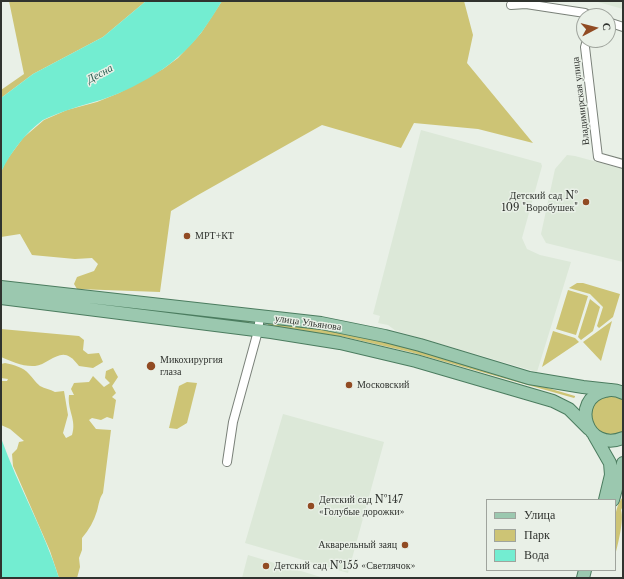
<!DOCTYPE html>
<html>
<head>
<meta charset="utf-8">
<style>
  body { margin:0 }
  #map { position:relative; width:624px; height:579px; overflow:hidden; background:#e9f0e7; font-family:"Libre Baskerville",serif }
  canvas { display:block }
  .frame { position:absolute; inset:0; border:2px solid #30332f; pointer-events:none }
  .legend { position:absolute; left:486px; top:499px; width:130px; height:72px; box-sizing:border-box; background:#e9f0e7; border:1px solid #9fa49d; margin:0; padding:5px 7px; list-style:none; font-size:12px; color:#30332f }
  .legend li { display:flex; align-items:center; gap:8px; height:20px }
  .legend b { width:20px; border:1px solid #9fa49d }
  .north { position:absolute; left:576px; top:8px; width:40px; height:40px; box-sizing:border-box; background:#e9f0e7; border:1px solid #9fa49d; border-radius:50%; rotate:83deg; font-size:11px; font-weight:700; line-height:16px; text-align:center; color:#30332f }
  .north::after { content:''; display:block; margin:auto; width:14px; height:18px; background:#914b23; clip-path:polygon(50% 0,100% 100%,50% 72%,0 100%) }
</style>
</head>
<body>
<div id="map">
<canvas width="624" height="579"></canvas>
<div class="frame"></div>
<ul class="legend">
<li><b style="height:5px;background:#9bc8af"></b>Улица</li>
<li><b style="height:11px;background:#cdc475"></b>Парк</li>
<li><b style="height:11px;background:#73edd1"></b>Вода</li>
</ul>
<div class="north">С</div>
</div>
<script>
const g = document.querySelector('canvas').getContext('2d');
g.lineJoin = 'round';
function fill(path, color) { g.fillStyle = color; g.fill(path, 'evenodd'); }
function strokePath(path, color, width, dash) { g.strokeStyle = color; g.lineWidth = width; g.lineCap = dash ? 'butt' : 'round'; g.setLineDash(dash || []); g.stroke(path); }
function write(font, color, halo, rows, align = 'center') {
  g.font = font + ' "Libre Baskerville",serif'; g.lineWidth = 3; g.setLineDash([]); g.textBaseline = 'middle'; g.strokeStyle = halo; g.fillStyle = color; for (const [text, x, y, turn = 0] of rows) {
    g.save(); g.translate(x, y); g.rotate((+turn || 0) * Math.PI / 180); g.textAlign = isNaN(turn) ? turn : align; if (halo) g.strokeText(text, 0, 0); g.fillText(text, 0, 0); g.restore();
  }
}
const built = new Path2D(`
  M 593,1 L 623,1 L 623,9 L 598,2 Z
  M 421,130 L 541,163 L 542,166 L 522,238 L 527,249 L 540,255 L 571,262 L 537,372 L 396,331 L 388,325 L 378,323 L 380,316 L 373,314 Z
  M 567,155 L 575,156 L 623,169 L 623,262 L 546,243 L 541,234 L 555,169 Z
  M 283,414 L 384,442 L 348,573 L 245,543 Z
  M 248,555 L 324,578 L 242,578 Z`);
const green = new Path2D(`
  M 9,1 L 146,1 L 103,37 L 33,74 L 1,98 L 1,90 L 24,74 Z
  M 222,1 L 464,1 L 473,35 L 467,63 L 533,143 L 478,129 L 414,123 L 401,148 L 322,125 L 198,195 L 171,211 L 160,292 L 77,289 L 74,284 L 77,277 L 94,271 L 98,264 L 92,258 L 75,259 L 32,255 L 20,234 L 1,237 L 1,172 L 6,161 L 23,138 L 44,120 L 67,110 L 97,102 L 119,93 L 163,69 L 178,58 L 201,33 Z
  M 577,283 L 583,283 L 620,294 L 613,317 L 599,328 L 597,326 L 603,307 L 590,294 L 569,288 Z
  M 568,290 L 588,296 L 576,335 L 556,329 Z
  M 590,299 L 600,307 L 593,331 L 581,340 L 578,337 Z
  M 94,303 L 250,321 L 249,323 L 95,306 L 93,304 Z
  M 612,321 L 601,361 L 583,342 Z
  M 268,322 L 333,331 L 412,348 L 575,396 L 575,397 L 574,398 L 410,352 L 345,337 L 269,326 L 267,323 Z
  M 1,329 L 79,336 L 84,340 L 83,350 L 88,354 L 99,353 L 103,362 L 93,368 L 79,366 C 76,363 74,359 70,357 C 59,349 47,365 35,366 C 23,367 11,361 1,357 Z
  M 553,331 L 575,338 L 579,342 L 542,367 Z
  M 5,363 C 14,365 23,367 29,374 C 33,378 35,382 40,386 C 45,389 50,389 55,392 L 64,391 L 68,415 L 63,433 L 66,438 L 72,435 C 77,420 67,410 69,395 L 74,395 L 71,389 L 74,383 L 89,382 L 93,376 L 104,387 L 110,383 L 105,378 L 106,371 L 113,368 L 118,377 L 112,386 L 116,393 L 112,397 L 116,400 L 113,419 L 107,417 L 101,420 L 92,418 L 89,420 L 96,429 L 111,430 L 103,493 C 99,499 99,504 97,511 C 94,521 89,530 82,538 L 82,550 L 79,558 L 80,567 L 77,578 L 59,578 L 50,551 L 13,466 L 12,454 L 17,449 L 19,442 L 24,441 L 10,429 L 1,425 L 1,381 L 7,381 L 8,379 L 1,378 L 1,364 Z
  M 187,382 L 197,383 L 187,423 L 177,429 L 169,428 L 179,386 Z
  M 612,395 L 623,399 L 623,432 C 599,446 578,411 600,399 C 603,397 609,396 612,395 Z
  M 623,497 L 623,506 L 621,510 C 624,521 618,544 615,556 C 615,539 611,510 623,497 Z`);
const water = new Path2D(`
  M 146,1 L 222,1 C 210,21 196,43 177,58 C 160,73 138,85 117,94 C 98,102 76,106 57,114 C 52,116 47,118 43,120 C 25,133 11,152 1,172 L 1,98 L 33,74 L 103,37 Z
  M 1,438 C 18,486 44,530 59,578 L 1,578 Z`);
const street = new Path2D(`
  M 511,5 L 526,4 L 585,13 L 591,16
  M 608,22 L 623,27
  M 587,40 L 585,47 L 598,157 L 623,164
  M 227,462 L 233,422 L 258,331 L 260,316`);
const primary = new Path2D(`
  M 1,287 L 321,323 L 385,336 L 420,345 L 529,378 L 583,387 L 610,390
  M 1,298 L 271,332 L 340,343 L 416,361 L 553,401 L 569,409 L 589,429
  M 623,393 C 617,390 611,389 605,391 C 570,399 586,453 623,438
  M 594,435 L 610,463 L 611,475 L 605,500
  M 613,500 L 623,463
  M 583,578 L 585,570`);
const markers = [
  [586,202,4,"#914b23"],
  [187,236,4,"#914b23"],
  [151,366,5,"#914b23"],
  [349,385,4,"#914b23"],
  [311,506,4,"#914b23"],
  [405,545,4,"#914b23"],
  [266,566,4,"#914b23"]
];
const streetNames = [
  ["Владимирская улица",581,101,-97],
  ["улица Ульянова",308,323,8]
];
const poiNames = [
  ["Детский сад №",578,196,"right"],
  ["109 \"Воробушек\"",578,208,"right"],
  ["МРТ+КТ",195,236],
  ["Микохирургия",160,360],
  ["глаза",160,372],
  ["Московский",357,385],
  ["Детский сад №147",319,500],
  ["«Голубые дорожки»",319,512],
  ["Акварельный заяц",397,545,"right"],
  ["Детский сад №155 «Светлячок»",274,566]
];
const waterNames = [
  ["Десна",100,74,-28]
];
fill(built, '#dce8d8');
fill(green, '#cdc475');
fill(water, '#73edd1');
strokePath(street, '#7a8179', 10);
strokePath(primary, '#4b7c5f', 14);
strokePath(street, '#fff', 8);
strokePath(primary, '#9bc8af', 12);
for (const [x, y, r, color] of markers) { const dot = new Path2D(); dot.arc(x, y, r, 0, 2 * Math.PI); g.fillStyle = color; g.fill(dot); strokePath(dot, '#e9f0e7', 1.5); }
write('10px', '#30332f', '#e9f0e7', streetNames);
write('10px', '#30332f', '#e9f0e7', poiNames, 'left');
write('italic 11px', '#2d6054', '#e9f0e7', waterNames);
</script>
</body>
</html>
